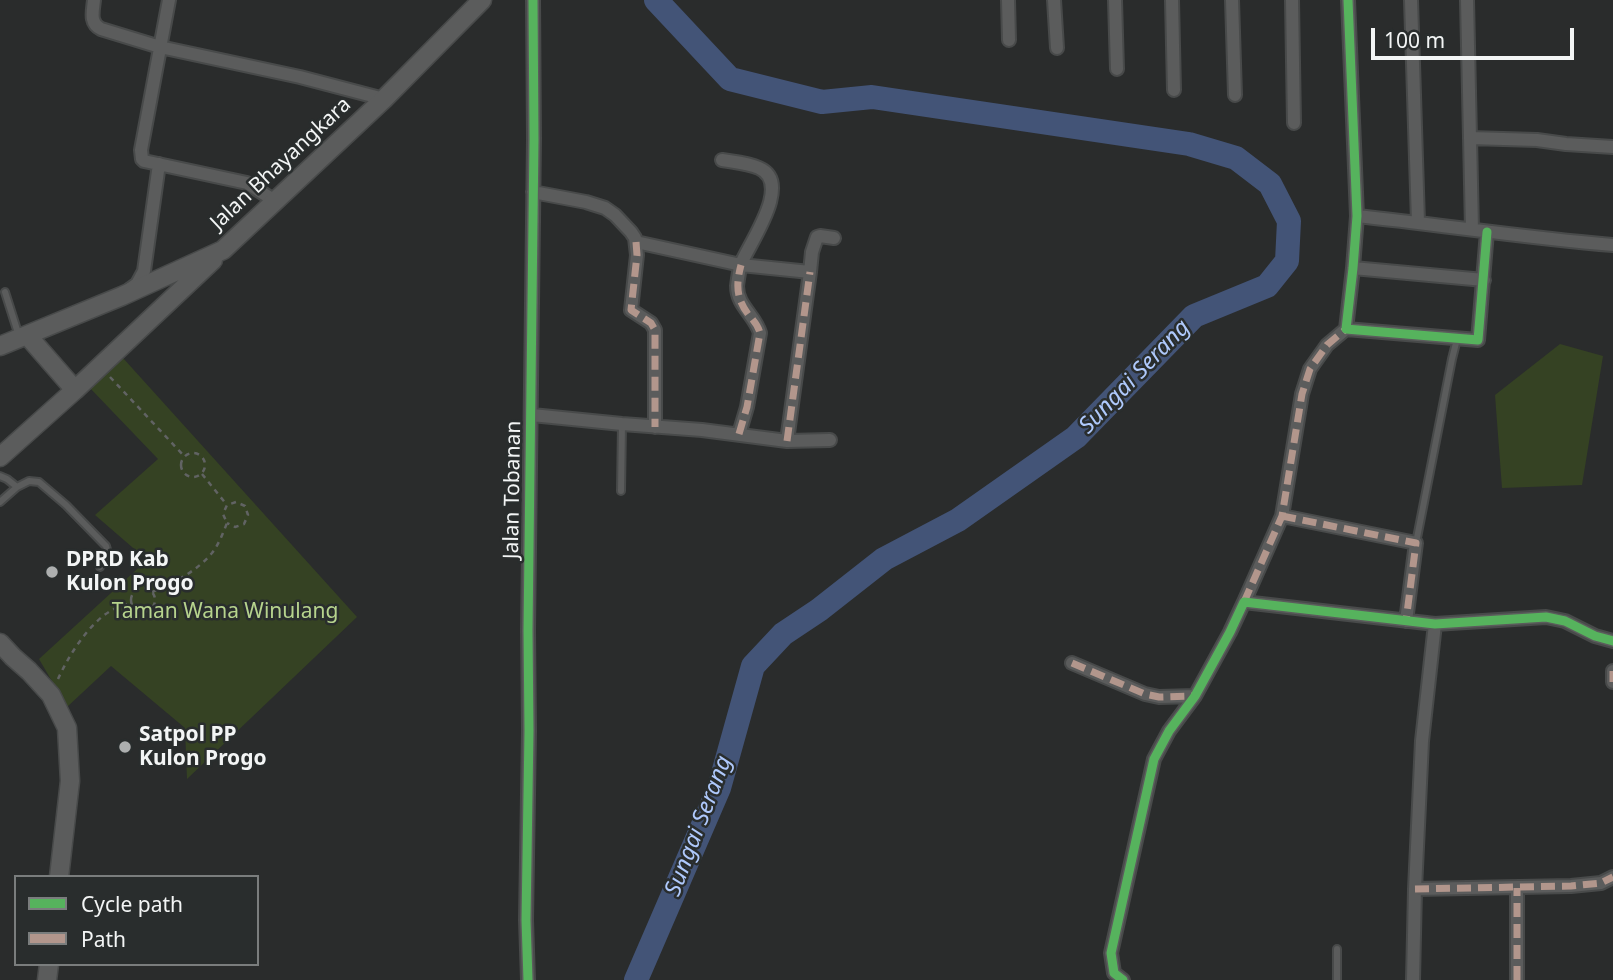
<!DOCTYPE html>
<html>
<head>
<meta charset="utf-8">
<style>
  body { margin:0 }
  #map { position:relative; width:1613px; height:980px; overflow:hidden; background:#2a2c2c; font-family:"Noto Sans",sans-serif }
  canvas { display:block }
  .legend { position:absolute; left:14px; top:875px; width:245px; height:91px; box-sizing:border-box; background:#292d2d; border:2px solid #7a7d7d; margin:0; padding:9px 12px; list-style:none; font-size:21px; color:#f3f5f5 }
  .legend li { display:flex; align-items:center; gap:14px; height:35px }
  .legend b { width:35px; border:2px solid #7a7d7d }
  .scale { position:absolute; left:1371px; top:28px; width:203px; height:32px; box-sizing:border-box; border:4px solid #f3f5f5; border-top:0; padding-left:9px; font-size:21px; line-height:24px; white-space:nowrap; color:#f3f5f5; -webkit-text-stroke:5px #292d2d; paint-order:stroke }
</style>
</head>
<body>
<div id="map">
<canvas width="1613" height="980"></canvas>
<ul class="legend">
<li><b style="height:9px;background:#56b35d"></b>Cycle path</li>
<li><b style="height:9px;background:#b2968c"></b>Path</li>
</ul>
<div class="scale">100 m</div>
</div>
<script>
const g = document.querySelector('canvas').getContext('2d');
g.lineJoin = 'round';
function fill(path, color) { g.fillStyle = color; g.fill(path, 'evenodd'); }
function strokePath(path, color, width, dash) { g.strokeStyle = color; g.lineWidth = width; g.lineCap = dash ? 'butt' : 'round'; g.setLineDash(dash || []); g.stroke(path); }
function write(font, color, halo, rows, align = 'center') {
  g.font = font + ' "Noto Sans",sans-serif'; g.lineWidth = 5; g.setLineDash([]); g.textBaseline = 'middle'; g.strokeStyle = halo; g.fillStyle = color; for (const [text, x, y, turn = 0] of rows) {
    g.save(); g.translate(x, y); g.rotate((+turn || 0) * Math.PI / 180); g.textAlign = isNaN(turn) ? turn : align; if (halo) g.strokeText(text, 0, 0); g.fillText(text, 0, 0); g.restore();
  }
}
const green = new Path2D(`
  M 1560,344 L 1603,356 L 1582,485 L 1502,488 L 1495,395 Z
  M 123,358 L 357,617 L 187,779 L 185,728 L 111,666 L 67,707 L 39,659 L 147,560 L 95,515 L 158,459 L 89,387 Z`);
const river = new Path2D(`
  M 636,980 L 719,788 L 753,666 L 783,634 L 819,610 L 884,559 L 958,520 L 1076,437 L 1194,316 L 1267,286 L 1287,261 L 1289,221 L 1270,184 L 1236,158 L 1189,144 L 872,97 L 822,102 L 730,79 L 656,0`);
const path = new Path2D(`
  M 110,377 L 185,457
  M181 465a12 12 0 1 1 24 0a12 12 0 1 1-24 0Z
  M 202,474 L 227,505
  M131 600a12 12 0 1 1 24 0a12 12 0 1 1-24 0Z
  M 152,592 C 174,583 197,571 212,553 C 219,544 223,533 227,523 L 223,514 L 227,505 L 236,502 L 245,506 L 248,515 L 244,524 L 235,527 L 227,523
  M 58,679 C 69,655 90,621 114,609 C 119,606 125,605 131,603`);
const lane = new Path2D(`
  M 5,292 L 19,336
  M 0,476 L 7,479 L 17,487 L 29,481 L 39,482 L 66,505 L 106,546 L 108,553 L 100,567
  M 621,491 L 622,424
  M 0,502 L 17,487
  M 1416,543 L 1452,359 L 1457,339
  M 1337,980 L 1337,949`);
const street = new Path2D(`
  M 94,0 C 93,11 89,23 101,29 L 160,47 L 300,77 L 384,99
  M 169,0 L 141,150 L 142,159 L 144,161 L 247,183 L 275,201
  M 1008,0 L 1009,40
  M 1054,0 L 1057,48
  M 1115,0 L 1117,69
  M 1172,0 L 1174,90
  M 1232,0 L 1235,95
  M 1292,0 L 1294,123
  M 1348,0 L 1357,216 L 1353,268 L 1346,329 L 1478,340 L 1487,232
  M 1411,0 L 1418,222
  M 1467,0 L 1472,229
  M 1470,138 L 1537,140 L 1566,144 L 1613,147
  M 722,160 C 734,162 748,163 759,168 C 794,183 748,245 741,264 C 739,271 738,278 737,286 C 737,306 755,315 760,333 L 747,407 L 739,434
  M 533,192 L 586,202 L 605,208 L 615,215 L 631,232 L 635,238 L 637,255 L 631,310 L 651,323 L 655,330 L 655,427
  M 1357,216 C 1443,225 1527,238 1613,245
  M 636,242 L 741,265 L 810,272 L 812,252 L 817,237 L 820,236 L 834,238
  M 1353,268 L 1484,280
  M 130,289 L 137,284 L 144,271 L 159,164
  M 532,415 L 622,424 L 702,430 L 787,441 L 830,440
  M 787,441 L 810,272
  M 1282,516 L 1416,543 L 1406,621
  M 1244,602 L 1282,516 L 1302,394 L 1310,369 L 1327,345 L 1346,329
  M 1072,663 L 1145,694 L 1159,697 L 1195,696
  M 1613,671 L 1613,682
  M 1415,889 L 1571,886 L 1601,883 L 1613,877
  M 528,980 L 526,920 L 529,731 L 528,630 L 534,139 L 533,0
  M 1123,980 L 1114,973 L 1111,953 L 1154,759 L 1169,731 L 1195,696 L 1230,632 L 1244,602 L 1435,624 L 1546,617 L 1565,621 L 1595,636 L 1613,641
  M 1413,980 L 1415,889 L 1422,741 L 1435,624
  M 1517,980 L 1517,888`);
const secondary = new Path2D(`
  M 27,335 L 75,390
  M 0,346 L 122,296 L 223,250 L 384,99 L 482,0
  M 0,457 L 75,390 L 213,260
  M 0,643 L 13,657 L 29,671 L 51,695 L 67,728 L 70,781 L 59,877
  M 47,980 L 49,964`);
const quiet = new Path2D(`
  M 636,242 L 637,255 L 631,310 L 651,323 L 655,330 L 655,427
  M 739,434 L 747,407 L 760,333 C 758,325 753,320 748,314 C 736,298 736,284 741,265
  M 787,441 L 810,272
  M 1282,516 L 1416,543 L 1406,621
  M 1244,602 L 1282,516 L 1302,394 L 1310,369 L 1327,345 L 1346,329
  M 1072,663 L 1145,694 L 1159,697 L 1195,696
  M 1613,671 L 1613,682
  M 1415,889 L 1571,886 L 1601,883 L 1613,877
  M 1517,980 L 1517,888`);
const cycleway = new Path2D(`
  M 1348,0 L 1357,216 L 1353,268 L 1346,329 L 1478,340 L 1487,232
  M 528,980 L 526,920 L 529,731 L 528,630 L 534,139 L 533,0
  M 1123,980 L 1114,973 L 1111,953 L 1154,759 L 1169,731 L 1195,696 L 1230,632 L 1244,602 L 1435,624 L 1546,617 L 1565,621 L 1595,636 L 1613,641`);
const markers = [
  [52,572,7,"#adafaf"],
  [125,747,7,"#adafaf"]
];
const streetNames = [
  ["Jalan Bhayangkara",281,164,-43],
  ["Jalan Tobanan",513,490,-89]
];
const poiNames = [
  ["DPRD Kab",66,560],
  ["Kulon Progo",66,584],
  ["Satpol PP",139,735],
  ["Kulon Progo",139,759]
];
const parkNames = [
  ["Taman Wana Winulang",225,612]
];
const waterNames = [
  ["Sungai Serang",1135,377,-46],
  ["Sungai Serang",699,826,-69]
];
fill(green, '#354223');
strokePath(river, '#435477', 24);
strokePath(lane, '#484a4a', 10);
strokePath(street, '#484a4a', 16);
strokePath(secondary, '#484a4a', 21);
strokePath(path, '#616363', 2.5, [5, 5]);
strokePath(lane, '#5b5c5c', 6);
strokePath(street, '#5b5c5c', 12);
strokePath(secondary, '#5b5c5c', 18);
strokePath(quiet, '#b2968c', 7, [14, 7]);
strokePath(cycleway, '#56b35d', 9);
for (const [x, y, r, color] of markers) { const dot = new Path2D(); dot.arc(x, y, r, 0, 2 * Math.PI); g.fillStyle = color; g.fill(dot); strokePath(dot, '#292d2d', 2.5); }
write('21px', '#f3f5f5', '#292d2d', streetNames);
write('bold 21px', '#f3f5f5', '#292d2d', poiNames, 'left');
write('21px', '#b6d38d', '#292d2d', parkNames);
write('italic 23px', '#afc9fc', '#292d2d', waterNames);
</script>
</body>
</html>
